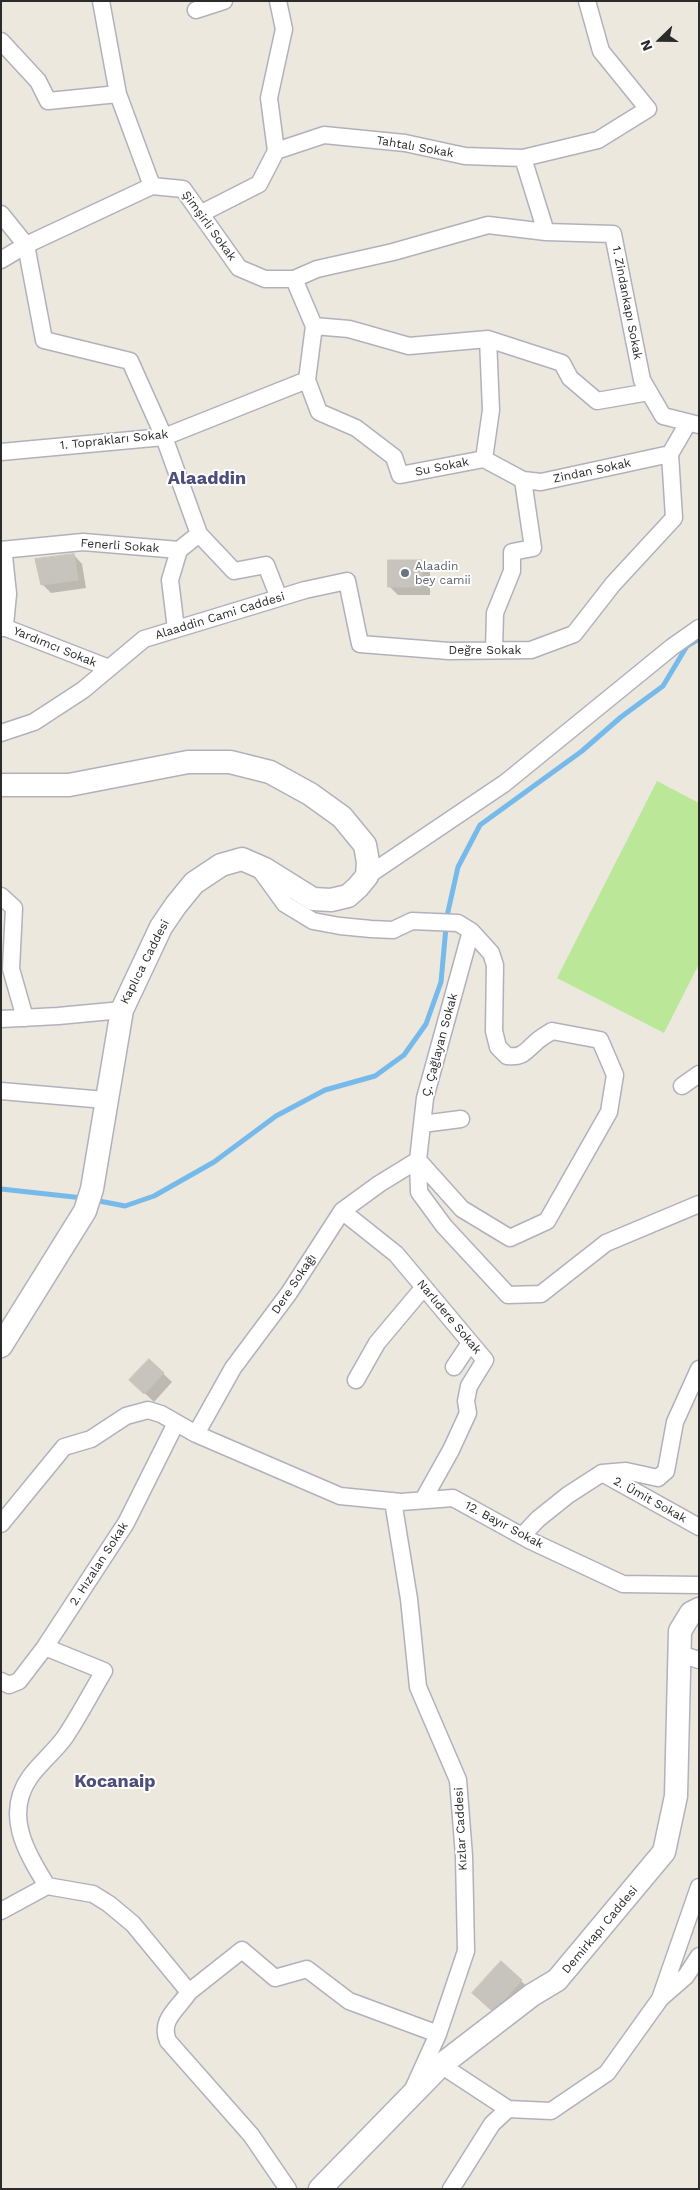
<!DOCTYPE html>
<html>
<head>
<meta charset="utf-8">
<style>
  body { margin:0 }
  #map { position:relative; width:700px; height:2190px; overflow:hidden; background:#ece8dd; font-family:"Work Sans",sans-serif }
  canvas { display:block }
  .frame { position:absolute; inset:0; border:2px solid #2b2b2b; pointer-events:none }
  .north { position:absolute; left:635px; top:15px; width:50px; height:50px; -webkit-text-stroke:4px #fff; paint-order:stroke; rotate:248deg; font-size:14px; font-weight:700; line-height:20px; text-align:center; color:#2b2b2b }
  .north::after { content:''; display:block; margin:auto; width:18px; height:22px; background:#2b2b2b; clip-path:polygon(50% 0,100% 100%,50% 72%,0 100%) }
</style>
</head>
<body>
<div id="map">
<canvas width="700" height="2190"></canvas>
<div class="frame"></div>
<div class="north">N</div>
</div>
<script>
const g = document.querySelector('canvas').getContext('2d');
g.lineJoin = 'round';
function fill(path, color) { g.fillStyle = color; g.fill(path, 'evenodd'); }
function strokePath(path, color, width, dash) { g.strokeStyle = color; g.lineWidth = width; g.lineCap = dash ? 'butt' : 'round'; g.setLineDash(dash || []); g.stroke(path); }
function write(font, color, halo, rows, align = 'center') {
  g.font = font + ' "Work Sans",sans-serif'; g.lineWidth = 4; g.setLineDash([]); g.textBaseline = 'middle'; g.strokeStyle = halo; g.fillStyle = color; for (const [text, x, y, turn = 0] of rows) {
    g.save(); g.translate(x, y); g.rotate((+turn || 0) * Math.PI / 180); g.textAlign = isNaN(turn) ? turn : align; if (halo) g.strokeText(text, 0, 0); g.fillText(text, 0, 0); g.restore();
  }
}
const pitch = new Path2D(`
  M 657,781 L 699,803 L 699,964 L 664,1033 L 557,978 Z`);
const shadow = new Path2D(`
  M 74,555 L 82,564 L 86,588 L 51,593 L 43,585 Z
  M 421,562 L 430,570 L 430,595 L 398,595 L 389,586 Z
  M 149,1360 L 172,1382 L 154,1402 L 131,1380 Z
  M 521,1981 L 530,1989 L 500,2018 L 482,2001 Z`);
const stream = new Path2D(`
  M 1,1189 L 83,1198
  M 94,1200 L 125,1206 L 154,1196 L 214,1162 L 276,1116 L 325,1090 L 375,1076 L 404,1055 L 426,1024 L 441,982 L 447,916 L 458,867 L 480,825 L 582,751 L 621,717 L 663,686 L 687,646 L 699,639`);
const building = new Path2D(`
  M 74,554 L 78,580 L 41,585 L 35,559 Z
  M 388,560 L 422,560 L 422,587 L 388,587 Z
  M 149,1359 L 164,1373 L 144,1394 L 129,1380 Z
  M 501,1961 L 522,1980 L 503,2001 L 491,2010 L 472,1993 Z`);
const street = new Path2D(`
  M 101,1 L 118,94 L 152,186
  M 196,10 L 224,1
  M 1,41 L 38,81 L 48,101 L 118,94
  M 276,151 L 269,98 L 284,29 L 278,1
  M 523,158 L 546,232
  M 1,214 L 26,245 L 44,340 L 130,361 L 164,437 L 199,534 L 234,571 L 266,565 L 279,598
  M 200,214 L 259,184 L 276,151 L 324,135 L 405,143 L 465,156 L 523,158 L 598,140 L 648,109 L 601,51 L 587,1
  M 1,260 L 26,245 L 152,186 L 183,189 L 239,268 L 265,279 L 294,279 L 314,326 L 307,380 L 319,412 L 356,428 L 394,457 L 400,475 L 484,459
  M 294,279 L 317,269 L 393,252 L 488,225 L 546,232 L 613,234 L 642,380 L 663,416 L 699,425
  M 314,326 L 349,329 L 409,346 L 488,339 L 562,363 L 570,378 L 597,401 L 649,392
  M 1,452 L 164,437 L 307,380
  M 484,459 L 523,480 L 541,482 L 670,454 L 688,423
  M 484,459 L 491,410 L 488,339
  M 1,550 L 83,542 L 179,550
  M 1,626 L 109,668
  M 176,629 L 170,580 L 179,550 L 199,534
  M 494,650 L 495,613 L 512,571 L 512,552 L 533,548 L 523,480
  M 1,733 L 34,722 L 83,690 L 144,639 L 305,590 L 347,581 L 360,644 L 449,651 L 531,650 L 574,634 L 613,584 L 674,518 L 670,454
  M 261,871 L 285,904 L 313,921 L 340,926 L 371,929 L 393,930 L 412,921 L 458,923 L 471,931 L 491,953 L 495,965 L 494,1031 L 498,1047 L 507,1056 C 522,1058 525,1052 535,1043 C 540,1038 546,1035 552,1031 L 600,1040 L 615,1075 L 609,1112 L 547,1221 L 510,1238 L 462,1209 L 418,1160
  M 367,876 L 505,783 L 672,647 L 699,628
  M 1,896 L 14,908 L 11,969 L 25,1018
  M 471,931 L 425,1098 L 418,1160 L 419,1192 L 444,1226 L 508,1295 L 541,1294 L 606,1243 L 699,1204
  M 1,1019 L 58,1016 L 122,1010
  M 682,1086 L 699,1074
  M 1,1091 L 105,1100
  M 422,1124 L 461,1119
  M 342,1211 L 396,1254 L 485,1360 L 469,1386 L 466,1401 L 468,1413 L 451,1450 L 423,1500
  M 454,1367 L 470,1343
  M 356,1380 L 377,1343 L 424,1287
  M 196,1434 L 233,1368 L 289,1293 L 342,1211 L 379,1184 L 418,1160
  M 602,1473 L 699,1527
  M 393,1501 L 409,1599 L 418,1687 L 458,1780 L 464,1856 L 466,1951 L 438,2034 L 414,2087
  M 1,1524 L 64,1447 L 91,1439 L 126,1416 L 148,1410 L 161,1414 L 196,1434 L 340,1496 L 401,1502 L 453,1498 L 531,1541 L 623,1584 L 699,1585
  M 522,1536 L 538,1519 L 568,1495 L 602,1473 L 626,1471 L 658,1478 L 666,1471 L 675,1422 L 699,1369
  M 45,1647 L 104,1671 C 91,1693 79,1716 65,1737 C 55,1751 40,1763 30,1777 C 3,1815 27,1853 47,1886 L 93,1894 L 109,1904 L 133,1924 L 189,1992 C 178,2009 159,2020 168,2041 L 251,2135 L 288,2189
  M 680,1654 L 699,1660
  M 1,1681 L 9,1685 L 19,1681 L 45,1647 L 126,1523 L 176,1423
  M 1,1911 L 47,1886
  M 189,1992 L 242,1950 L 275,1978 L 307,1969 L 349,2001 L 438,2034
  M 662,1997 L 686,1976 L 699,1956
  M 441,2065 L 508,2109
  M 451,2189 L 492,2124 L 508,2109 L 551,2111 L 607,2073 L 660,1999 L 699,1887`);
const secondary = new Path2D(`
  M 1,556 L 5,594 L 2,625
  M 1,785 L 69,785 L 188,762 L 230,762 L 270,772 L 310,794 L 342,817 L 365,845 L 368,862 L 367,876 L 358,887 L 348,896 L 331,900 L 313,899 L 265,869 L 242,859 L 221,865 L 194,883 L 176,905 L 161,927 L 122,1010 L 92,1189 L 85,1211 L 1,1346
  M 320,2189 L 441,2065 L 532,1995 L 557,1980 L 664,1852 L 676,1796 L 680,1631 L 691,1613 L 699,1609`);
const markers = [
  [405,573,5,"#6b7280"]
];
const streetNames = [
  ["Tahtalı Sokak",415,147,10],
  ["Şimşirli Sokak",209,226,54],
  ["1. Zindankapı Sokak",627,303,79],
  ["1. Toprakları Sokak",114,440,-6],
  ["Su Sokak",442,467,-11],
  ["Zindan Sokak",592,471,-12],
  ["Fenerli Sokak",120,546,4],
  ["Alaaddin Cami Caddesi",220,616,-17],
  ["Yardımcı Sokak",55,647,22],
  ["Değre Sokak",485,650],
  ["Kaplıca Caddesi",145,962,-63],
  ["Ç. Çağlayan Sokak",440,1045,-75],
  ["Dere Sokağı",294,1284,-56],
  ["Narlıdere Sokak",449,1317,50],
  ["2. Ümit Sokak",650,1500,29],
  ["12. Bayır Sokak",504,1525,28],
  ["2. Hızalan Sokak",99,1564,-57],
  ["Kızlar Caddesi",461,1829,-93],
  ["Demirkapı Caddesi",600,1930,-50]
];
const worshipNames = [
  ["Alaadin",415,566],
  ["bey camii",415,580]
];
const districtNames = [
  ["Alaaddin",207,479],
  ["Kocanaip",115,1782]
];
fill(pitch, '#bbe798');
fill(shadow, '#0003');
strokePath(stream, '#75baea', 5);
fill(building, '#c7c4bd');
strokePath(building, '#c7c4b7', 1);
strokePath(street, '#b1b1be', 19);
strokePath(secondary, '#b1b1be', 25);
strokePath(street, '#fff', 16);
strokePath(secondary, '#fff', 22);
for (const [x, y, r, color] of markers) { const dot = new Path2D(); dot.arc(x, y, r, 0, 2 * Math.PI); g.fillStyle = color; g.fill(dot); strokePath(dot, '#fff', 2); }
write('12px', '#2b2b2b', '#fff', streetNames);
write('12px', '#5b616d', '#fff', worshipNames, 'left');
write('bold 18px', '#4d4e7a', '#fff', districtNames);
</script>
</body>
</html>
